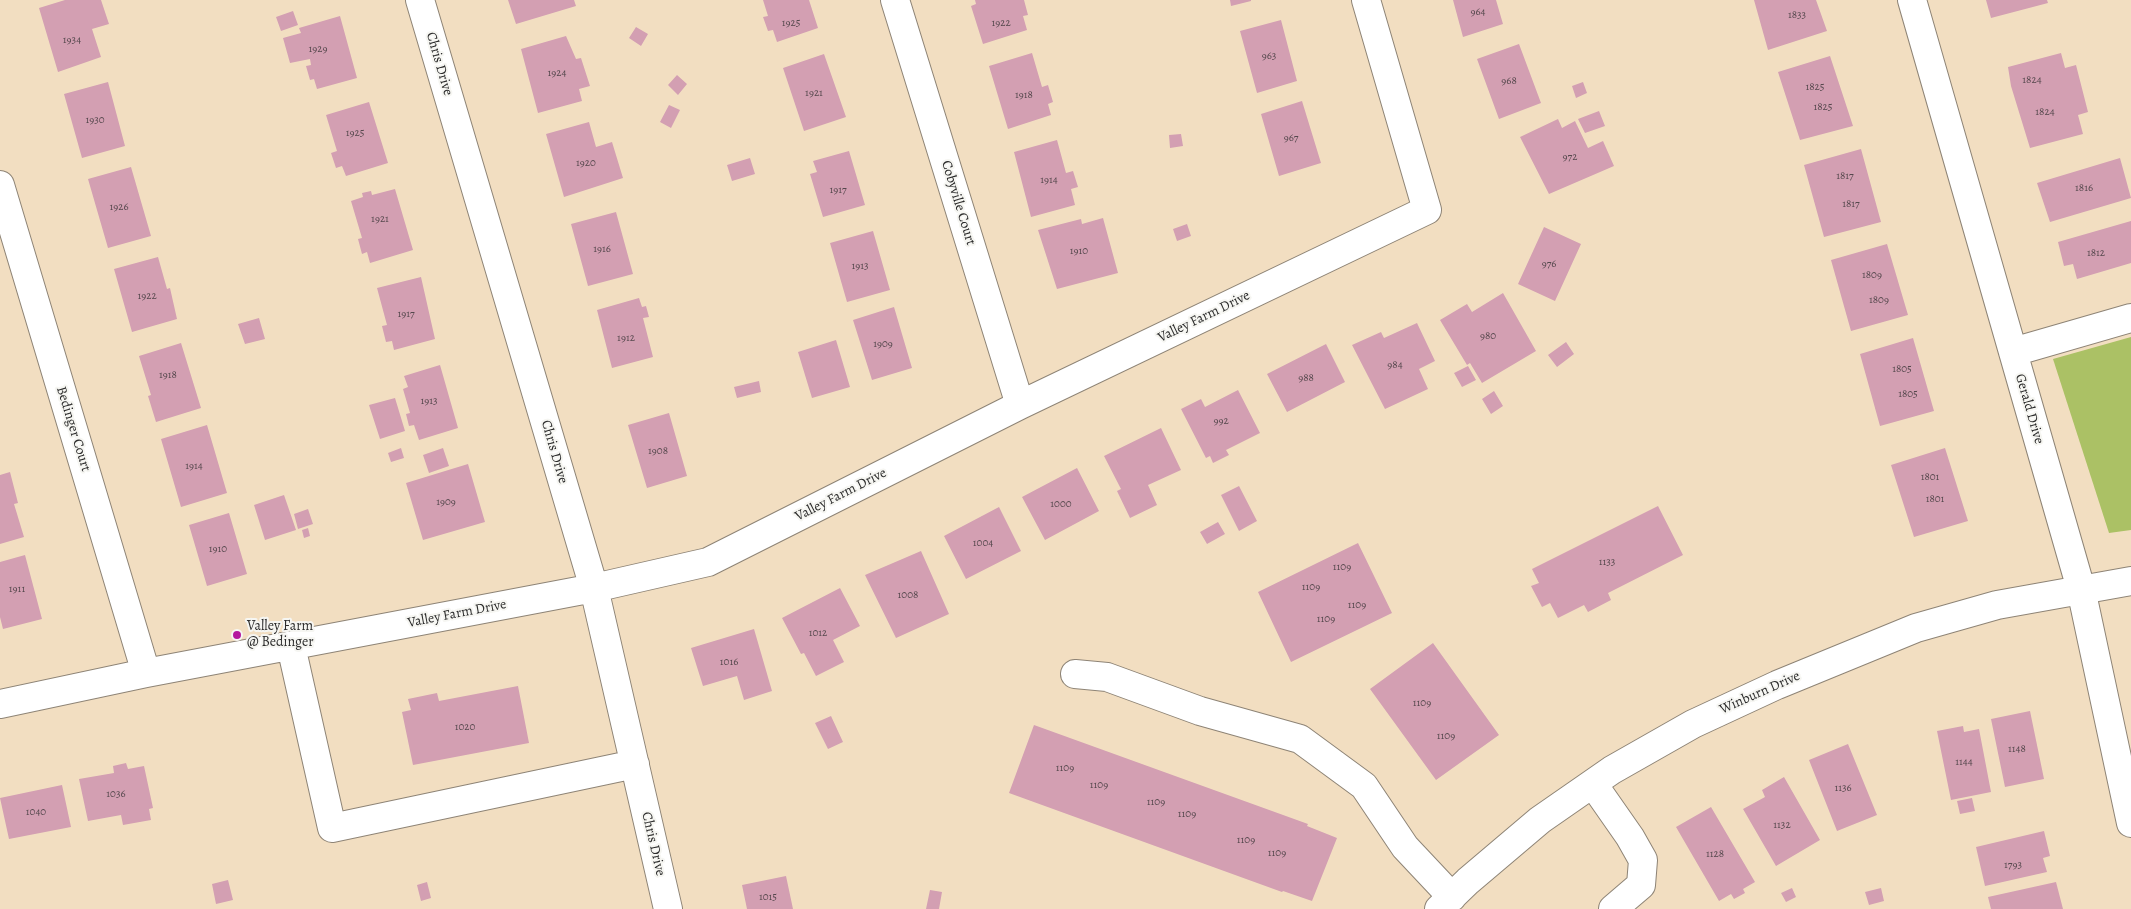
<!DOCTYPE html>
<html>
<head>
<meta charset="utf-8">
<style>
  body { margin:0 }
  canvas { display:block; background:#f2dec1 }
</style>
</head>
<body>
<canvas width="2131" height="909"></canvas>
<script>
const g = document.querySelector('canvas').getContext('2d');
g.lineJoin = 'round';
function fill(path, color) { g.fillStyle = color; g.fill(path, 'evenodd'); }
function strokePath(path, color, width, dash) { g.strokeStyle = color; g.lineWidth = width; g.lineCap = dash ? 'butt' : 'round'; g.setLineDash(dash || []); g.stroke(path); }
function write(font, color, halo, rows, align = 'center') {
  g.font = font + ' Alegreya,serif'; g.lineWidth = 4; g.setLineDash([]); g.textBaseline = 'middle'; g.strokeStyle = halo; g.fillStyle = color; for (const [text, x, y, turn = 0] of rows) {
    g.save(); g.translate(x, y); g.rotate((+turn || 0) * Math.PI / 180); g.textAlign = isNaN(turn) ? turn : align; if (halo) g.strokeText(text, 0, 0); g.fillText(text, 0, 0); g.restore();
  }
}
const green = new Path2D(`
  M 2131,337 L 2131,530 L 2109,533 L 2053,359 Z`);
const building = new Path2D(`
  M 65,0 L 101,0 L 109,24 L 92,29 L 101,57 L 58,72 L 39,8 Z
  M 508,0 L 574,0 L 576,6 L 516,24 Z
  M 763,0 L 809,0 L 818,28 L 777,42 L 773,30 L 768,31 L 763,17 L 768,16 Z
  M 975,0 L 1024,0 L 1028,15 L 1023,16 L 1027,30 L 983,44 L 971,6 L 976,4 Z
  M 1230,0 L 1251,0 L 1251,1 L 1231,6 Z
  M 1453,0 L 1496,0 L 1503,24 L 1463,37 Z
  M 1754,0 L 1816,0 L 1827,31 L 1768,50 Z
  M 1986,0 L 2047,0 L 2048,3 L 1991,18 Z
  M 293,11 L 298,25 L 281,31 L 276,17 Z
  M 340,16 L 357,78 L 317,89 L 314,79 L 310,80 L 306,66 L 311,65 L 310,59 L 290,63 L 283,38 L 301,33 L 299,28 Z
  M 1281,20 L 1297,81 L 1257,93 L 1240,31 Z
  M 636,27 L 648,34 L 641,46 L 629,38 Z
  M 566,36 L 576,59 L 581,58 L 590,86 L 579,89 L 582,101 L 538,113 L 521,49 Z
  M 1519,44 L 1541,103 L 1499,119 L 1477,59 Z
  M 1032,53 L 1042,87 L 1048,85 L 1053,102 L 1048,104 L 1051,115 L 1008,129 L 989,66 Z
  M 2061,53 L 2065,68 L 2076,65 L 2088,112 L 2078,115 L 2083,134 L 2030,148 L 2011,86 L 2008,67 Z
  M 824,54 L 846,117 L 804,131 L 783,68 Z
  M 1830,56 L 1853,126 L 1800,140 L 1778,72 Z
  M 677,75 L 687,84 L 678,95 L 668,85 Z
  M 108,82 L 125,146 L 82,158 L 64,94 Z
  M 1583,82 L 1587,93 L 1576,98 L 1572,86 Z
  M 1302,101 L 1321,163 L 1279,176 L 1261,114 Z
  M 369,102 L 388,163 L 346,176 L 342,166 L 336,168 L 331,153 L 337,151 L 326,115 Z
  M 669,105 L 680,110 L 671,128 L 660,122 Z
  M 1599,111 L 1605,126 L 1585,133 L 1578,119 Z
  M 1558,119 L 1562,128 L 1575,121 L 1588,148 L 1603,141 L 1614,166 L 1549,194 L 1520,137 Z
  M 589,122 L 596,147 L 612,142 L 623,178 L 564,197 L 546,134 Z
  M 1181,134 L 1183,146 L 1170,148 L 1169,135 Z
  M 1057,140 L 1066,173 L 1073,171 L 1078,187 L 1071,189 L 1075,205 L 1031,217 L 1014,152 Z
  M 1861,149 L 1881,222 L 1824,237 L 1804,165 Z
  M 849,151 L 865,205 L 823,217 L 810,174 L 817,172 L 813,161 Z
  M 750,158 L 755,174 L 732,181 L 727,165 Z
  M 2120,158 L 2131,198 L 2050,222 L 2037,183 Z
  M 131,167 L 151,236 L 108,248 L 88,179 Z
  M 395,189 L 413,250 L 370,263 L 367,252 L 362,254 L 358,239 L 362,238 L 351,201 L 363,197 L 362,193 L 371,191 L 372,195 Z
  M 616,212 L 633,274 L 588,286 L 571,224 Z
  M 1103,218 L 1118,273 L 1057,289 L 1038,230 L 1081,219 L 1082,224 Z
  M 2131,221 L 2131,263 L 2077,279 L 2073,264 L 2064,266 L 2058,242 Z
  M 1187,224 L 1191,236 L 1177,241 L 1173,229 Z
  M 1544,227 L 1581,244 L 1555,301 L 1518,284 Z
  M 873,231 L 890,290 L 847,302 L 830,243 Z
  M 1887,244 L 1908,315 L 1851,331 L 1831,260 Z
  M 158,257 L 167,289 L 170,288 L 177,319 L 132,332 L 114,269 Z
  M 421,277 L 435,339 L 394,350 L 392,341 L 386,342 L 382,326 L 387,325 L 377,288 Z
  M 1503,293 L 1536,351 L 1482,383 L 1470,363 L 1467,365 L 1440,320 L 1467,304 L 1472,312 Z
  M 639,298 L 642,307 L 646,306 L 649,317 L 643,318 L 653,357 L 612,368 L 597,310 Z
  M 894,307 L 912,368 L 872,380 L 853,320 Z
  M 259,318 L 265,339 L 245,344 L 238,324 Z
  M 1417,323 L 1435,361 L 1419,369 L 1428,389 L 1385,409 L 1352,345 L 1381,332 L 1384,338 Z
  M 1913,338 L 1934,411 L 1880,426 L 1860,354 Z
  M 836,340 L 850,387 L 812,398 L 798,352 Z
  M 1566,342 L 1574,354 L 1557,367 L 1548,355 Z
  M 181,343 L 201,408 L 156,422 L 148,396 L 151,395 L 139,356 Z
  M 1326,344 L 1345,382 L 1287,412 L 1267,374 Z
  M 440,365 L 458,428 L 419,440 L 414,425 L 409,426 L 406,414 L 410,413 L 403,389 L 408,387 L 404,376 Z
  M 1468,366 L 1476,380 L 1462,387 L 1454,373 Z
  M 759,381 L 761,392 L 737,398 L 734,387 Z
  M 1238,390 L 1260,433 L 1226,450 L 1229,455 L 1213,463 L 1210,456 L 1206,458 L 1181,409 L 1201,399 L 1205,407 Z
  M 1494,391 L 1503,406 L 1491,414 L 1482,399 Z
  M 395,398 L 405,431 L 380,439 L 369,405 Z
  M 669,413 L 687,476 L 647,488 L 628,425 Z
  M 207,425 L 227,493 L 181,507 L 161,439 Z
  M 1161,428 L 1181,470 L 1148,485 L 1157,505 L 1130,518 L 1117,491 L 1121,489 L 1104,456 Z
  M 401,448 L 404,458 L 391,462 L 388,453 Z
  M 443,448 L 449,466 L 429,473 L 423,455 Z
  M 1945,448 L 1968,521 L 1914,537 L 1891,465 Z
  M 468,464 L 485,522 L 423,540 L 406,483 Z
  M 1077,468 L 1099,511 L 1045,540 L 1022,497 Z
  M 10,472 L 18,503 L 14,504 L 24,537 L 0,544 L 0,475 Z
  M 1239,486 L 1257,521 L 1239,531 L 1221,495 Z
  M 284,495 L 296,530 L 265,540 L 254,505 Z
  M 1658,506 L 1683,555 L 1608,593 L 1611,600 L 1588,612 L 1584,605 L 1558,618 L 1550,603 L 1542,607 L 1531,586 L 1539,583 L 1532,569 Z
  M 999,507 L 1021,551 L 966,579 L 944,536 Z
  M 308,509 L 313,524 L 298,529 L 294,514 Z
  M 229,513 L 247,574 L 207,586 L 189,525 Z
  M 1218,522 L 1225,534 L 1207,544 L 1200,532 Z
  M 308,528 L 310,536 L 304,538 L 302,530 Z
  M 1358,543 L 1392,613 L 1291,662 L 1258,592 Z
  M 921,551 L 949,614 L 896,638 L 865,575 Z
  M 25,555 L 42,619 L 3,629 L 0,617 L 0,562 Z
  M 840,588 L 860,626 L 833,640 L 844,662 L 816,676 L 804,653 L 801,654 L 782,618 Z
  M 754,629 L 772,691 L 744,700 L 737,676 L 703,686 L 691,648 Z
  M 1433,643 L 1499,735 L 1436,780 L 1370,689 Z
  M 518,686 L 529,743 L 413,765 L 402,712 L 411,710 L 408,699 L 437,693 L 439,701 Z
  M 2030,711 L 2044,779 L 2005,787 L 1991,719 Z
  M 831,716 L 843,742 L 828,749 L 815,723 Z
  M 1034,725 L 1308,824 L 1307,826 L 1337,838 L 1312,901 L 1283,891 L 1282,892 L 1009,793 Z
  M 1963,726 L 1964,732 L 1979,729 L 1991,792 L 1951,800 L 1937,731 Z
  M 1848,744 L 1877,815 L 1837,831 L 1809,760 Z
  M 126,763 L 128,769 L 144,766 L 153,808 L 149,809 L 151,820 L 123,825 L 121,815 L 88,821 L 79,779 L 114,773 L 113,766 Z
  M 1784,777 L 1820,840 L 1776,866 L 1743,809 L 1765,797 L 1762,790 Z
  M 62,785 L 71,827 L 9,839 L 0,798 Z
  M 1972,798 L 1975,811 L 1960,814 L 1957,801 Z
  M 1711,807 L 1755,882 L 1743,889 L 1745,893 L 1734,899 L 1731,894 L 1719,901 L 1676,827 Z
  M 2044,831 L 2050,856 L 2043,858 L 2047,872 L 1985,886 L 1976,847 Z
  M 786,876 L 793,909 L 747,909 L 742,885 Z
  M 228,880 L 233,900 L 216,904 L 212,884 Z
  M 427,882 L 431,898 L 421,901 L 417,885 Z
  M 2056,882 L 2063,909 L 1991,909 L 1988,897 Z
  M 1792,888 L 1796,897 L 1786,902 L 1781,893 Z
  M 1881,888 L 1884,901 L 1869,905 L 1865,892 Z
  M 930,890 L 942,892 L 939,909 L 926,909 Z`);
const minor = new Path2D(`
  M 420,0 L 594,588 L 668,909
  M 895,0 L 1020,405
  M 1912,0 L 2081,589 L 2131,823
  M 0,185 L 146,673
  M 2013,352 L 2131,318
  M 291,646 L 332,828 L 635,764
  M 1075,674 L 1107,677 L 1200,711 L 1300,739 L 1364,786 L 1405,847 L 1452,897
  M 0,704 L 146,673 L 594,588 L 708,562 L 1020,405 L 1427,210 L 1366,0
  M 1593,784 L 1630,837 L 1643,860 L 1641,885 L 1613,909
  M 1439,909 L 1468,881 L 1540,820 L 1612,770 L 1693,724 L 1777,685 L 1916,628 L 1997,605 L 2131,581`);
const markers = [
  [237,635,5,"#b5179e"]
];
const numberNames = [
  ["964",1478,12],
  ["1833",1797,15],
  ["1925",791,23],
  ["1922",1001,23],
  ["1934",72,40],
  ["1929",318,49],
  ["963",1269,56],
  ["1924",557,73],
  ["1824",2032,80],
  ["968",1509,81],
  ["1825",1815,87],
  ["1921",814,93],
  ["1918",1024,95],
  ["1825",1823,107],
  ["1824",2045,112],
  ["1930",95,120],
  ["1925",355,133],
  ["967",1291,138],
  ["972",1570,157],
  ["1920",586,163],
  ["1817",1845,176],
  ["1914",1049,180],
  ["1816",2084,188],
  ["1917",838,190],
  ["1817",1851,204],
  ["1926",119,207],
  ["1921",380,219],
  ["1916",602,249],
  ["1910",1079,251],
  ["1812",2096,253],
  ["976",1549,264],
  ["1913",860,266],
  ["1809",1872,275],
  ["1922",147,296],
  ["1809",1879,300],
  ["1917",406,314],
  ["980",1488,336],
  ["1912",626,338],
  ["1909",883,344],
  ["984",1395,365],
  ["1805",1902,369],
  ["1918",168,375],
  ["988",1306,378],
  ["1805",1908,394],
  ["1913",429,401],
  ["992",1221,421],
  ["1908",658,451],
  ["1914",194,466],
  ["1801",1930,477],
  ["1801",1935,499],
  ["1909",446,502],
  ["1000",1061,504],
  ["1004",983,543],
  ["1910",218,549],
  ["1133",1607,562],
  ["1109",1342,567],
  ["1109",1311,587],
  ["1911",17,589],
  ["1008",908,595],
  ["1109",1357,605],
  ["1109",1326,619],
  ["1012",818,633],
  ["1016",729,662],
  ["1109",1422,703],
  ["1020",465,727],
  ["1109",1446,736],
  ["1148",2017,749],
  ["1144",1964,762],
  ["1109",1065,768],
  ["1109",1099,785],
  ["1136",1843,788],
  ["1036",116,794],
  ["1109",1156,802],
  ["1040",36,812],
  ["1109",1187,814],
  ["1132",1782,825],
  ["1109",1246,840],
  ["1109",1277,853],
  ["1128",1715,854],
  ["1793",2013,865],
  ["1015",768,897]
];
const streetNames = [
  ["Chris Drive",439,64,74],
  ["Cobyville Court",958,203,73],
  ["Valley Farm Drive",1204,317,-26],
  ["Gerald Drive",2029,409,74],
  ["Bedinger Court",73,429,73],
  ["Chris Drive",554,452,74],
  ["Valley Farm Drive",841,495,-27],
  ["Valley Farm Drive",457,614,-11],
  ["Winburn Drive",1760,693,-24],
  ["Chris Drive",653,844,77]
];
const poiNames = [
  ["Valley Farm",247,627],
  ["@ Bedinger",247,643]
];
fill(green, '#abc165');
fill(building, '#d39fb2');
strokePath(minor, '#8e8476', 30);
strokePath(minor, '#fff', 28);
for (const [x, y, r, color] of markers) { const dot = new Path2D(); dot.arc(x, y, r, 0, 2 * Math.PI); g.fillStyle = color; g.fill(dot); strokePath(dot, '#f6f6f2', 2); }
write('11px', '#55484d', null, numberNames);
write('14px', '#2b2b2b', '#f6f6f2', streetNames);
write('14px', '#2b2b2b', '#f6f6f2', poiNames, 'left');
</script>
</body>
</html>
